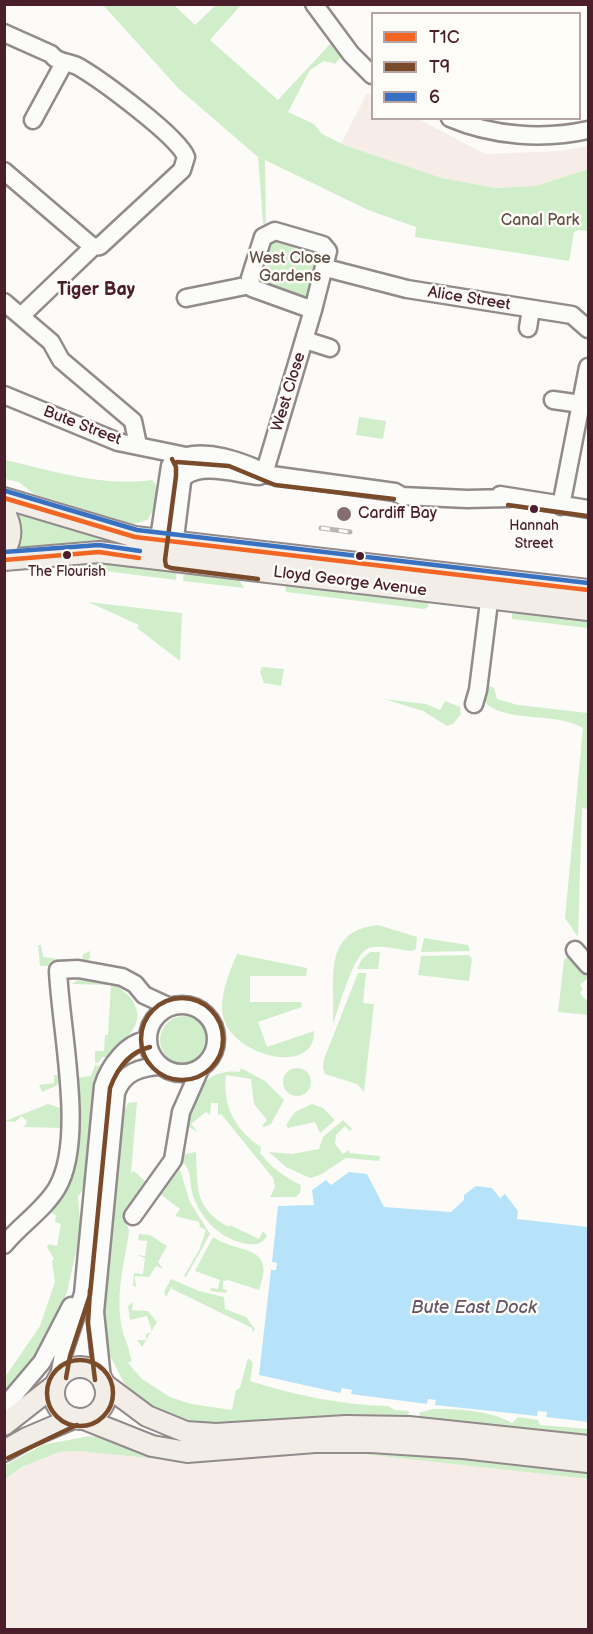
<!DOCTYPE html>
<html>
<head>
<meta charset="utf-8">
<style>
  body { margin:0 }
  #map { position:relative; width:593px; height:1634px; overflow:hidden; background:#fcfbf8; font-family:"Balsamiq Sans",sans-serif }
  canvas { display:block }
  .frame { position:absolute; inset:0; border:6px solid #4a1f2b; pointer-events:none }
  .legend { position:absolute; left:371px; top:12px; width:210px; height:108px; box-sizing:border-box; background:#fdfcf7; border:2px solid #b5a4a5; margin:0; padding:8px 10px; list-style:none; font-size:18px; color:#4a1f2b }
  .legend li { display:flex; align-items:center; gap:12px; height:30px }
  .legend b { width:30px; border:2px solid #b5a4a5 }
</style>
</head>
<body>
<div id="map">
<canvas width="593" height="1634"></canvas>
<div class="frame"></div>
<ul class="legend">
<li><b style="height:8px;background:#f26522"></b>T1C</li>
<li><b style="height:8px;background:#7a4b2a"></b>T9</li>
<li><b style="height:8px;background:#3871c2"></b>6</li>
</ul>
</div>
<script>
const g = document.querySelector('canvas').getContext('2d');
g.lineJoin = 'round';
function fill(path, color) { g.fillStyle = color; g.fill(path, 'evenodd'); }
function strokePath(path, color, width, dash) { g.strokeStyle = color; g.lineWidth = width; g.lineCap = dash ? 'butt' : 'round'; g.setLineDash(dash || []); g.stroke(path); }
function write(font, color, halo, rows, align = 'center') {
  g.font = font + ' "Balsamiq Sans",sans-serif'; g.lineWidth = 5; g.setLineDash([]); g.textBaseline = 'middle'; g.strokeStyle = halo; g.fillStyle = color; for (const [text, x, y, turn = 0] of rows) {
    g.save(); g.translate(x, y); g.rotate((+turn || 0) * Math.PI / 180); g.textAlign = isNaN(turn) ? turn : align; if (halo) g.strokeText(text, 0, 0); g.fillText(text, 0, 0); g.restore();
  }
}
const built = new Path2D(`
  M 367,93 L 372,95 L 372,118 L 419,119 L 485,154 L 559,151 L 588,146 L 588,169 L 536,186 L 495,188 L 442,178 L 344,145 L 341,144 Z
  M 78,1451 L 263,1456 L 302,1453 L 353,1453 L 588,1479 L 588,1629 L 5,1629 L 4,1479 L 22,1467 L 59,1452 Z`);
const green = new Path2D(`
  M 103,5 L 174,5 L 195,25 L 216,5 L 241,5 L 210,40 L 278,100 L 330,44 L 341,57 L 335,64 L 324,61 L 310,70 L 288,112 L 314,124 L 322,134 L 344,145 L 442,178 L 495,188 L 536,186 L 588,169 L 588,231 L 578,230 L 574,232 L 569,261 L 415,237 L 416,227 L 368,210 L 265,160 L 266,227 L 263,223 L 258,157 L 179,89 Z
  M 278,239 L 296,248 L 316,251 L 320,258 L 309,295 L 302,298 L 283,290 L 263,286 L 259,278 L 266,263 L 270,242 Z
  M 359,417 L 386,421 L 383,439 L 356,435 Z
  M 5,460 C 54,471 101,487 152,480 L 157,486 L 153,511 L 147,520 L 133,524 L 34,494 L 19,482 L 5,479 Z
  M 16,507 L 147,550 L 13,551 L 20,531 Z
  M 82,560 L 177,568 L 176,580 L 73,567 L 74,561 Z
  M 184,569 L 237,576 L 244,588 L 183,581 Z
  M 285,582 L 429,599 L 428,607 L 424,609 L 286,592 Z
  M 88,602 L 182,613 L 180,661 L 137,628 L 139,625 Z
  M 512,608 L 588,616 L 588,628 L 512,619 Z
  M 262,667 L 284,669 L 281,686 L 264,683 L 260,672 Z
  M 489,686 L 494,688 L 497,699 L 518,705 L 588,713 L 588,809 L 582,808 L 578,937 L 565,918 L 583,728 C 555,711 503,724 484,701 Z
  M 384,699 L 426,704 L 440,710 L 445,701 L 460,707 L 461,714 L 453,724 L 447,726 L 423,711 Z
  M 378,925 L 417,937 L 416,949 L 412,951 C 400,950 381,944 369,948 C 353,953 339,1008 333,1024 C 336,982 320,931 378,925 Z
  M 424,938 L 468,945 L 470,951 L 421,952 Z
  M 38,945 L 41,945 L 43,957 L 82,962 L 83,954 L 90,951 L 90,958 L 84,964 L 40,966 Z
  M 370,952 L 380,952 L 378,969 L 357,969 L 362,959 Z
  M 237,954 L 307,968 L 306,976 L 250,976 L 250,1002 L 301,1002 L 302,1007 L 258,1022 L 267,1047 L 314,1031 C 316,1079 222,1055 222,1008 C 222,990 230,970 237,954 Z
  M 469,955 L 472,959 L 469,981 L 418,975 L 421,956 Z
  M 568,956 L 588,978 L 580,985 L 583,989 L 580,993 L 586,1000 L 588,998 L 588,1015 L 558,1012 L 564,960 Z
  M 358,973 L 366,973 L 363,1003 L 374,1004 L 364,1092 L 357,1084 L 325,1074 L 323,1068 L 324,1059 Z
  M 78,980 L 117,983 C 120,991 128,993 133,1001 C 148,1028 121,1040 106,1057 L 102,1057 L 98,1063 L 95,1063 L 95,1051 L 104,1051 L 105,1035 L 108,1035 L 111,985 L 72,984 Z
  M 54,1000 L 62,1078 L 56,1086 L 42,1092 L 39,1085 L 54,1083 L 54,1075 L 58,1075 L 51,1001 Z
  M160 1040a24 24 0 1 1 48 0a24 24 0 1 1-48 0Z
  M 95,1065 L 103,1067 L 83,1189 L 78,1197 L 80,1221 L 78,1243 L 67,1292 L 47,1339 L 5,1395 L 5,1377 L 40,1326 L 55,1282 L 52,1261 L 54,1259 L 47,1247 L 49,1244 L 57,1246 L 61,1224 L 55,1222 L 56,1215 L 48,1212 L 70,1181 L 75,1078 L 91,1076 Z
  M 241,1068 L 265,1081 L 284,1100 L 271,1124 L 264,1127 L 262,1126 L 267,1120 L 254,1104 L 251,1079 L 226,1075 C 222,1106 236,1131 261,1147 L 260,1153 C 271,1167 284,1177 301,1185 L 300,1193 L 296,1197 L 270,1197 L 275,1187 L 273,1178 L 221,1114 L 218,1115 L 218,1103 L 211,1103 L 210,1115 L 206,1112 L 191,1124 L 198,1132 L 189,1127 C 191,1095 203,1068 240,1072 Z
  M283 1082a14 14 0 1 1 28 0a14 14 0 1 1-28 0Z
  M 137,1102 L 131,1173 L 134,1171 L 146,1182 L 137,1193 L 139,1197 C 135,1203 127,1209 125,1215 C 122,1222 130,1226 129,1233 C 123,1270 112,1307 127,1344 C 130,1350 128,1352 132,1360 L 128,1363 L 142,1379 L 170,1397 L 191,1404 L 232,1410 L 236,1390 L 240,1388 L 248,1358 L 253,1363 L 250,1381 C 294,1395 342,1405 388,1406 L 395,1410 L 409,1411 L 408,1417 L 419,1418 L 420,1412 C 427,1412 431,1408 438,1409 C 460,1409 492,1411 512,1423 L 518,1417 L 538,1420 L 540,1425 L 588,1429 L 588,1443 L 329,1417 L 205,1427 L 155,1415 L 124,1383 L 108,1352 L 105,1335 L 104,1313 L 122,1116 L 128,1103 Z
  M 48,1104 L 60,1108 L 61,1128 L 24,1127 L 27,1122 L 22,1116 L 15,1122 L 5,1121 Z
  M 312,1104 L 323,1108 L 335,1120 L 320,1133 L 315,1122 L 288,1128 L 286,1125 L 295,1112 Z
  M 343,1120 L 352,1129 L 350,1131 L 345,1126 L 336,1135 L 335,1144 L 343,1154 L 348,1150 L 350,1153 L 380,1156 L 379,1161 L 346,1158 L 320,1175 L 310,1178 L 286,1167 L 269,1152 L 292,1154 L 319,1149 L 323,1137 Z
  M 196,1152 C 198,1187 193,1208 229,1227 L 230,1225 L 259,1239 L 263,1231 L 267,1236 C 262,1244 257,1245 247,1244 C 221,1239 203,1222 193,1196 C 189,1184 193,1170 181,1161 L 185,1154 Z
  M 179,1167 L 190,1202 L 210,1234 L 186,1277 L 184,1276 L 199,1250 L 206,1230 L 200,1227 L 199,1222 L 175,1216 L 180,1209 L 160,1194 L 145,1213 Z
  M 139,1234 L 150,1235 L 167,1246 L 158,1262 L 163,1269 L 156,1266 L 149,1277 L 135,1276 L 136,1287 L 133,1286 L 134,1273 L 143,1274 L 145,1258 L 137,1255 L 145,1256 L 147,1241 L 138,1240 Z
  M 213,1237 C 239,1255 277,1243 259,1290 L 228,1280 L 223,1281 L 223,1289 L 227,1290 L 226,1293 L 210,1291 L 211,1288 L 218,1289 L 220,1280 L 195,1271 Z
  M 171,1279 L 199,1291 L 224,1297 L 225,1309 L 246,1317 L 255,1329 L 253,1332 L 252,1328 L 172,1289 L 172,1286 L 166,1297 L 164,1292 Z
  M 133,1302 L 132,1310 L 148,1311 L 157,1322 L 142,1347 L 137,1340 L 146,1340 L 146,1334 L 152,1332 L 147,1316 L 130,1320 L 128,1306 Z
  M 89,1436 L 270,1452 L 427,1452 L 588,1471 L 588,1479 L 353,1453 L 302,1453 L 192,1462 L 78,1451 L 59,1452 L 22,1467 L 5,1479 L 4,1466 L 42,1445 Z`);
const water = new Path2D(`
  M 349,1172 L 367,1174 L 384,1207 L 451,1212 L 464,1200 L 464,1195 L 476,1186 L 492,1188 L 500,1198 L 505,1194 L 518,1211 L 517,1219 L 588,1227 L 588,1422 L 546,1417 L 547,1412 L 538,1411 L 537,1416 L 435,1405 L 436,1400 L 428,1399 L 427,1404 L 351,1394 L 352,1390 L 342,1388 L 340,1393 L 259,1375 L 271,1270 L 276,1270 L 277,1263 L 272,1262 L 278,1206 L 314,1205 L 312,1190 L 326,1180 L 331,1185 Z`);
const minor = new Path2D(`
  M 314,4 L 351,54 L 372,75
  M 4,33 L 51,54 C 58,64 69,61 79,67 C 101,80 178,136 186,157 L 182,170 L 100,246 L 93,247 L 21,316
  M 450,118 C 492,136 543,140 588,130
  M 33,120 L 64,63
  M 4,171 L 93,247
  M 275,231 L 323,245 L 328,251 L 313,310 L 252,288 L 250,278 L 263,237 Z
  M 326,268 L 407,289 L 572,315 L 588,329
  M 186,298 L 250,285
  M 4,302 L 51,342 L 61,360 L 133,421 L 138,445
  M 528,328 L 531,309
  M 305,340 L 330,348
  M 4,395 L 118,442 L 186,456 C 211,451 237,460 260,470
  M 553,400 L 581,404
  M 264,474 L 313,310
  M 184,477 C 202,462 237,474 259,476 L 264,474 L 395,492 L 402,496 L 467,499 L 509,498
  M 500,495 L 588,509
  M 561,506 L 588,367
  M 157,552 L 170,466 L 178,455
  M 173,554 L 184,466
  M 474,704 L 478,690 L 491,586
  M 575,950 L 588,965
  M148 1039a34 34 0 1 1 68 0a34 34 0 1 1-68 0Z
  M 133,1216 L 173,1160 L 181,1112 L 201,1067
  M 4,1245 C 20,1225 44,1210 57,1188 C 86,1139 60,1027 58,970 L 78,969 L 122,977 L 135,984 L 144,995 L 170,1007
  M 59,1377 L 63,1354 L 83,1294 L 103,1086 C 109,1066 127,1042 148,1040
  M 102,1379 L 95,1312 L 116,1093 C 123,1072 141,1067 161,1066
  M 4,1407 L 42,1362 L 71,1306`);
const major = new Path2D(`
  M 4,498 L 135,537 L 588,590
  M 4,511 C 12,526 13,537 4,552
  M 4,560 L 99,552 L 588,610
  M54 1393a26 26 0 1 1 52 0a26 26 0 1 1-52 0Z
  M 104,1384 L 147,1416 L 186,1432 L 216,1434 L 346,1426 L 409,1427 L 588,1446
  M 84,1419 L 152,1446 L 187,1452 L 315,1442 L 371,1442 L 463,1448 L 588,1462
  M 4,1425 L 55,1385
  M 4,1451 L 27,1438 L 74,1418`);
const rail = new Path2D(`
  M 321,528 L 350,532`);
const bus1 = new Path2D(`
  M 4,498 L 135,537 L 588,590
  M 4,560 L 99,552 L 139,558`);
const bus2 = new Path2D(`
  M 172,459 L 176,467 L 176,476 L 165,560 L 166,566 L 171,568 L 258,579
  M 177,462 L 229,466 L 275,485 L 394,499
  M 508,505 L 587,516
  M141 1039a41 41 0 1 1 82 0a41 41 0 1 1-82 0Z
  M 90,1290 L 88,1323 L 95,1380
  M47 1393a33 33 0 1 1 66 0a33 33 0 1 1-66 0Z
  M 66,1378 L 70,1356 L 90,1295 L 110,1088 C 117,1069 129,1052 150,1047
  M 8,1458 L 77,1425`);
const bus3 = new Path2D(`
  M 6,491 L 137,530 L 588,583
  M 4,552 L 99,545 L 140,551`);
const markers = [
  [534,509,5,"#4a1f2b"],
  [344,514,8,"#886c73"],
  [67,555,5,"#4a1f2b"],
  [360,556,5,"#4a1f2b"]
];
const busNames = [
  ["Hannah",534,526],
  ["Street",534,544],
  ["The Flourish",67,572]
];
const parkNames = [
  ["Canal Park",540,221],
  ["West Close",290,259],
  ["Gardens",290,277]
];
const streetNames = [
  ["Alice Street",469,299,9],
  ["West Close",289,392,-73],
  ["Bute Street",82,426,21],
  ["Lloyd George Avenue",350,582,7]
];
const poiNames = [
  ["Cardiff Bay",358,514]
];
const neighbourhoodNames = [
  ["Tiger Bay",96,290]
];
const waterNames = [
  ["Bute East Dock",474,1308]
];
fill(built, '#f7ede8');
fill(green, '#d1eeca');
fill(water, '#b7e3fa');
strokePath(minor, '#928a8b', 21);
strokePath(major, '#928a8b', 24);
strokePath(minor, '#fbfbf9', 16);
strokePath(major, '#f2eee7', 20);
strokePath(rail, '#bbb6b6', 5);
strokePath(rail, '#fdfcf7', 3, [9]);
strokePath(bus1, '#f26522', 4.5);
strokePath(bus2, '#7a4b2a', 4.5);
strokePath(bus3, '#3871c2', 4.5);
for (const [x, y, r, color] of markers) { const dot = new Path2D(); dot.arc(x, y, r, 0, 2 * Math.PI); g.fillStyle = color; g.fill(dot); strokePath(dot, '#fdfcf7', 2); }
write('14px', '#4a1f2b', '#fdfcf7', busNames);
write('16px', '#63504a', '#fdfcf7', parkNames);
write('16px', '#4a1f2b', '#fdfcf7', streetNames);
write('16px', '#4a1f2b', '#fdfcf7', poiNames, 'left');
write('bold 18px', '#4a1f2b', '#fdfcf7', neighbourhoodNames);
write('italic 18px', '#625769', '#fdfcf7', waterNames);
</script>
</body>
</html>
